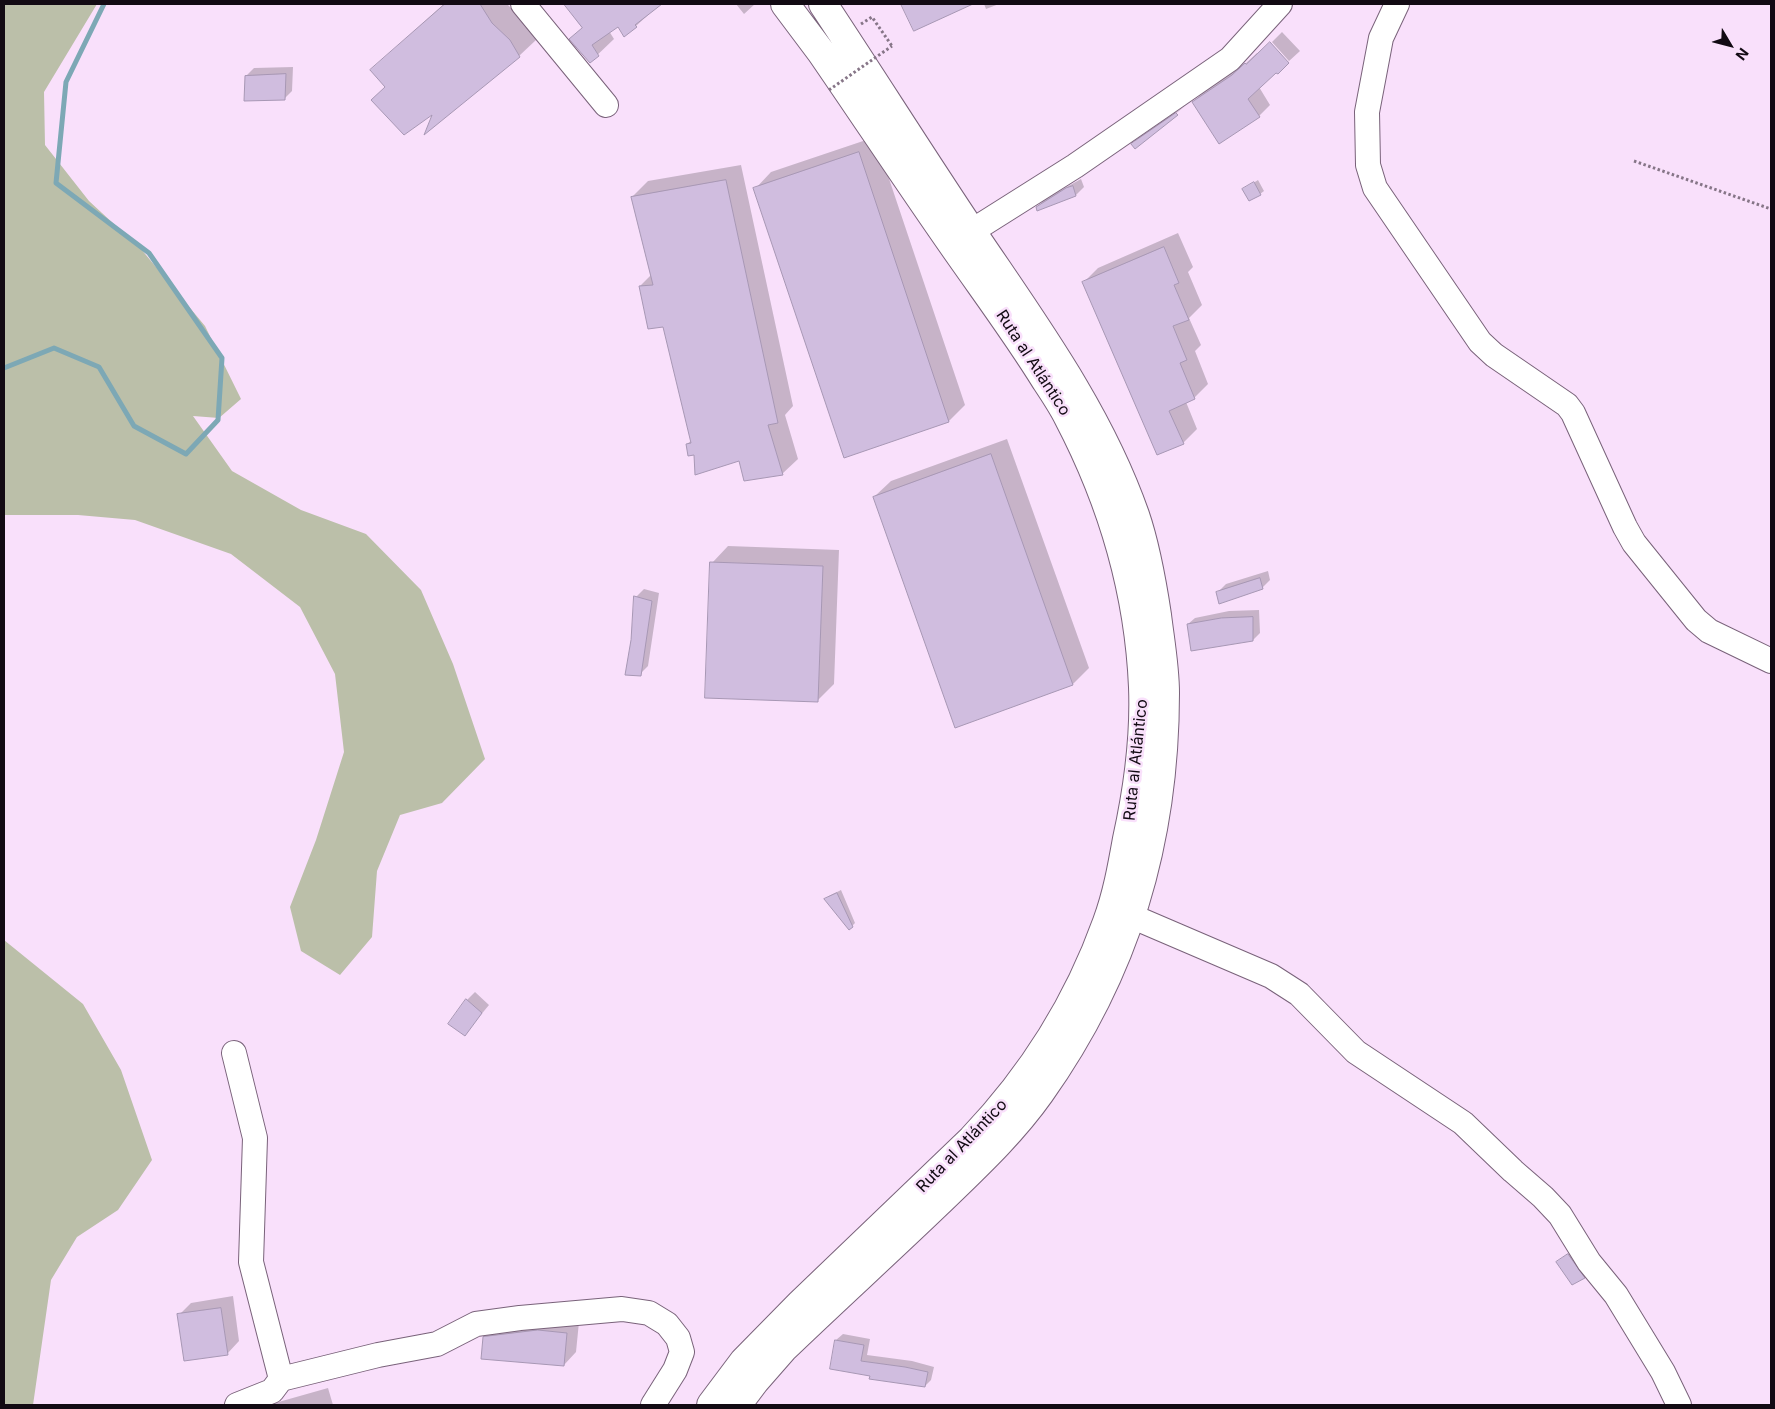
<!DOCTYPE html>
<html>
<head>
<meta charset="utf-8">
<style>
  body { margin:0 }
  #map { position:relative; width:1775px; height:1409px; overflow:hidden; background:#f9e0fb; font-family:Inter,sans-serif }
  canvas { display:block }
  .frame { position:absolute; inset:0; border:5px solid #120a13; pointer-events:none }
  .north { position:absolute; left:1705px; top:20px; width:50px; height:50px; -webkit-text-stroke:4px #f9e0fb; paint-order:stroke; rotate:127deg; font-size:14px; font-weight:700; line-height:20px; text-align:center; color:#120a13 }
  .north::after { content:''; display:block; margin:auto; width:18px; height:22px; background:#120a13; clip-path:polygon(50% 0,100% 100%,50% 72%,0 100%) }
</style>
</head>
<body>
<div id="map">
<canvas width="1775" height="1409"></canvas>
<div class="frame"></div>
<div class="north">N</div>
</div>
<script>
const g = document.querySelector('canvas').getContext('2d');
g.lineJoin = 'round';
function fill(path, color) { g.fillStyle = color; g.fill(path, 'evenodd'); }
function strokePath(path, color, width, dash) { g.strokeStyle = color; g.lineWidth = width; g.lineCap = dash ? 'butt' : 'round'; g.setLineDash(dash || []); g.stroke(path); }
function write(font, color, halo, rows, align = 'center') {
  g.font = font + ' Inter,sans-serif'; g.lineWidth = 5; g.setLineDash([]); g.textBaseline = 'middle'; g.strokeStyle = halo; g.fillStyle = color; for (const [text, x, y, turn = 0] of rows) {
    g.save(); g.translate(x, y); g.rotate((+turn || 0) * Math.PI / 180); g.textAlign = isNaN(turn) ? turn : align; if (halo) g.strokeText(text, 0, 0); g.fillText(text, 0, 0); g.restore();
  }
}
const green = new Path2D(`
  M 4,4 L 97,4 L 44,92 L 45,145 L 89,201 L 141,249 L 205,326 L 241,399 L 219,418 L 193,416 L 232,471 L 301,510 L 366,534 L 421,590 L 453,664 L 485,759 L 442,803 L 400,815 L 377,871 L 372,937 L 340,975 L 301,951 L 290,907 L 316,840 L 344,752 L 335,674 L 300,607 L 231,554 L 135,520 L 78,515 L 4,515 Z
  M 4,940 L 83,1004 L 121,1070 L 152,1160 L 118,1210 L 77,1237 L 51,1280 L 33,1405 L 4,1405 Z`);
const shadow = new Path2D(`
  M 444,4 L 507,4 L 526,23 L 536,40 L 519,56 L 435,111 L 371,70 Z
  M 566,4 L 660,4 L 636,26 L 618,25 L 609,31 L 614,39 L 590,62 L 571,39 L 583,27 Z
  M 736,4 L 755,4 L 744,14 Z
  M 903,4 L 961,4 L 953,12 L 914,30 Z
  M 984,4 L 999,4 L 986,9 Z
  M 1282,32 L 1300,51 L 1288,62 L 1278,72 L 1276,71 L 1259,87 L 1270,105 L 1259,116 L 1193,102 L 1205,91 L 1245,64 L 1257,53 L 1288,63 L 1289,61 L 1272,42 Z
  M 293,67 L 292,91 L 284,99 L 246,76 L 254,68 Z
  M 1185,106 L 1135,147 L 1132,144 L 1140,137 Z
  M 875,137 L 965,405 L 949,421 L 755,189 L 771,172 Z
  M 741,165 L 793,406 L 785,415 L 798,459 L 782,474 L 740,459 L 695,453 L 687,444 L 692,440 L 664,326 L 640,286 L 651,275 L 632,197 L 648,181 Z
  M 1081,179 L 1084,187 L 1076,195 L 1037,207 L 1045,199 Z
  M 1258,180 L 1264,191 L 1260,194 L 1244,189 Z
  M 1178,233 L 1193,267 L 1188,272 L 1202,305 L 1189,318 L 1201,345 L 1195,351 L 1208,384 L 1194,398 L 1186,402 L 1197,429 L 1183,443 L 1084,282 L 1098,268 Z
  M 1007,439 L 1089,668 L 1073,684 L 874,497 L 891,481 Z
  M 728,546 L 839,550 L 834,684 L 817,701 L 712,563 Z
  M 1268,571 L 1270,580 L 1262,588 L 1218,592 L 1226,584 Z
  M 644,589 L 659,593 L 648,666 L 640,674 L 633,640 L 636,597 Z
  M 1259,610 L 1260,633 L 1253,640 L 1188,624 L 1195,618 L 1229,611 Z
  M 841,890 L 855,923 L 852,926 L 826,899 L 829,896 Z
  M 475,992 L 489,1005 L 465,1034 L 467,1000 Z
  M 1572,1251 L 1587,1274 L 1584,1277 L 1561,1259 Z
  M 233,1296 L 239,1341 L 227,1354 L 179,1315 L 191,1303 Z
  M 579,1322 L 576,1352 L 564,1365 L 484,1338 L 496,1325 Z
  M 843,1334 L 870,1339 L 867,1355 L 912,1361 L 934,1367 L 931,1380 L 925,1386 L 832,1368 L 836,1340 Z
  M 328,1388 L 333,1405 L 268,1405 Z`);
const stream = new Path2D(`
  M 4,368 L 54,348 L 99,367 L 134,426 L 186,454 L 218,420 L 222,358 L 149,253 L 56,183 L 66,82 L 104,4`);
const building = new Path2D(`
  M 445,4 L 480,4 L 492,23 L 510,40 L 520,57 L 424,135 L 432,115 L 404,135 L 371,100 L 385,87 L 370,70 Z
  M 564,4 L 662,4 L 635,25 L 637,27 L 624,37 L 618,27 L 592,45 L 599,56 L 590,63 L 569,39 L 582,28 Z
  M 901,4 L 973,4 L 914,31 Z
  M 1270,42 L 1289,63 L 1278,74 L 1276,73 L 1248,99 L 1260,117 L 1219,144 L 1192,102 L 1232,75 L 1245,63 L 1246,64 Z
  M 286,74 L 285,100 L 244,101 L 245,76 Z
  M 1176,113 L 1178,115 L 1135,149 L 1131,144 Z
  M 859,152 L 949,422 L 844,458 L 753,188 Z
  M 726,180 L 778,423 L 768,425 L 783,475 L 744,481 L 739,461 L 695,475 L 694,455 L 688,456 L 686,444 L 691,443 L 663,327 L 648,329 L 639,286 L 653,285 L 631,197 Z
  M 1254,182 L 1261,195 L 1249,201 L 1242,189 Z
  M 1073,186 L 1076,196 L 1037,211 L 1036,207 L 1066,188 Z
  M 1164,247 L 1179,283 L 1174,285 L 1189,320 L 1173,326 L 1187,360 L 1180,363 L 1195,399 L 1169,411 L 1184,444 L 1157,455 L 1082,282 Z
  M 991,454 L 1073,685 L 955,728 L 873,497 Z
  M 710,562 L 823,566 L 818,702 L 705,698 Z
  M 1260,578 L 1263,589 L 1219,604 L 1216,592 Z
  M 634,596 L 652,601 L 641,676 L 625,675 L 631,640 Z
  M 1253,617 L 1253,641 L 1191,651 L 1187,624 L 1221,618 Z
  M 837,893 L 853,927 L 849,930 L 824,899 Z
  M 466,999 L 482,1013 L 465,1036 L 448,1024 Z
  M 1568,1254 L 1585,1278 L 1572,1285 L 1556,1262 Z
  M 221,1308 L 228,1355 L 184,1361 L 177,1314 Z
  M 538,1330 L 567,1333 L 564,1366 L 481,1359 L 483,1337 Z
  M 835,1340 L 864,1345 L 861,1361 L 905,1367 L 928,1372 L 925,1387 L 869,1379 L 870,1376 L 830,1369 Z`);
const path = new Path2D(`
  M 861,24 L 872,17 L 892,46
  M 1634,161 L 1771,209`);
const minor = new Path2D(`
  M 523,4 L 606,105
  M 1397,4 L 1381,38 L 1367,112 L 1368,165 L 1375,188 L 1480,342 L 1494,355 L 1567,405 L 1573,413 L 1625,527 L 1634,543 L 1696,620 L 1709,631 L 1771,661
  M 972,231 L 1075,166 L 1230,59 L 1280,4
  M 1131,916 L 1271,976 L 1299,994 L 1356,1052 L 1463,1123 L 1513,1171 L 1543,1197 L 1560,1215 L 1589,1262 L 1616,1295 L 1663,1372 L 1679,1405
  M 234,1053 L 255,1138 L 251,1262 L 281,1379
  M 237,1405 L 272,1391 L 281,1379 L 378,1355 L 437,1344 L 476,1324 L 520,1318 L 622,1309 L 649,1313 L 667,1324 L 678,1338 L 682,1352 L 675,1370 L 653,1405`);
const highway = new Path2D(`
  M 711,1405 L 744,1361 L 801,1303 L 972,1139 C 1031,1077 1078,1003 1107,922 C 1117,895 1122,867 1127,839 C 1138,789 1145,738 1143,687 C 1139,593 1112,501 1068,417 C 1062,405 1054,393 1046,381 C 1017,334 984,290 952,244 C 908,181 865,116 821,52 L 785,4
  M 737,1405 L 755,1381 L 783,1349 C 834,1300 887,1252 938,1203 C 974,1168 1011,1134 1040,1093 C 1126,972 1165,841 1165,693 C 1165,667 1160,640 1157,615 C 1152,582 1146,547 1135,515 C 1099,412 1034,324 974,235 C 923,159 874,81 823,4`);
const pathBridge = new Path2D(`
  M 829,90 L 892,46`);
const streetNames = [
  ["Ruta al Atlántico",1033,363,57],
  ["Ruta al Atlántico",1136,760,-84],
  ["Ruta al Atlántico",962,1146,-46]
];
fill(green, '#bbbfa9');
fill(shadow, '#0003');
strokePath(stream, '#7da8b5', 5);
fill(building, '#d0bddf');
strokePath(building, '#a797b4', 1);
strokePath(minor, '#79627a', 26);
strokePath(highway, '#79627a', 30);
strokePath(path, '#867587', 3, [2.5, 2.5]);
strokePath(minor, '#fff', 24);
strokePath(highway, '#fff', 28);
strokePath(pathBridge, '#867587', 3, [2.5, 2.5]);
write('16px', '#120a13', '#f9e0fb', streetNames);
</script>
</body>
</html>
